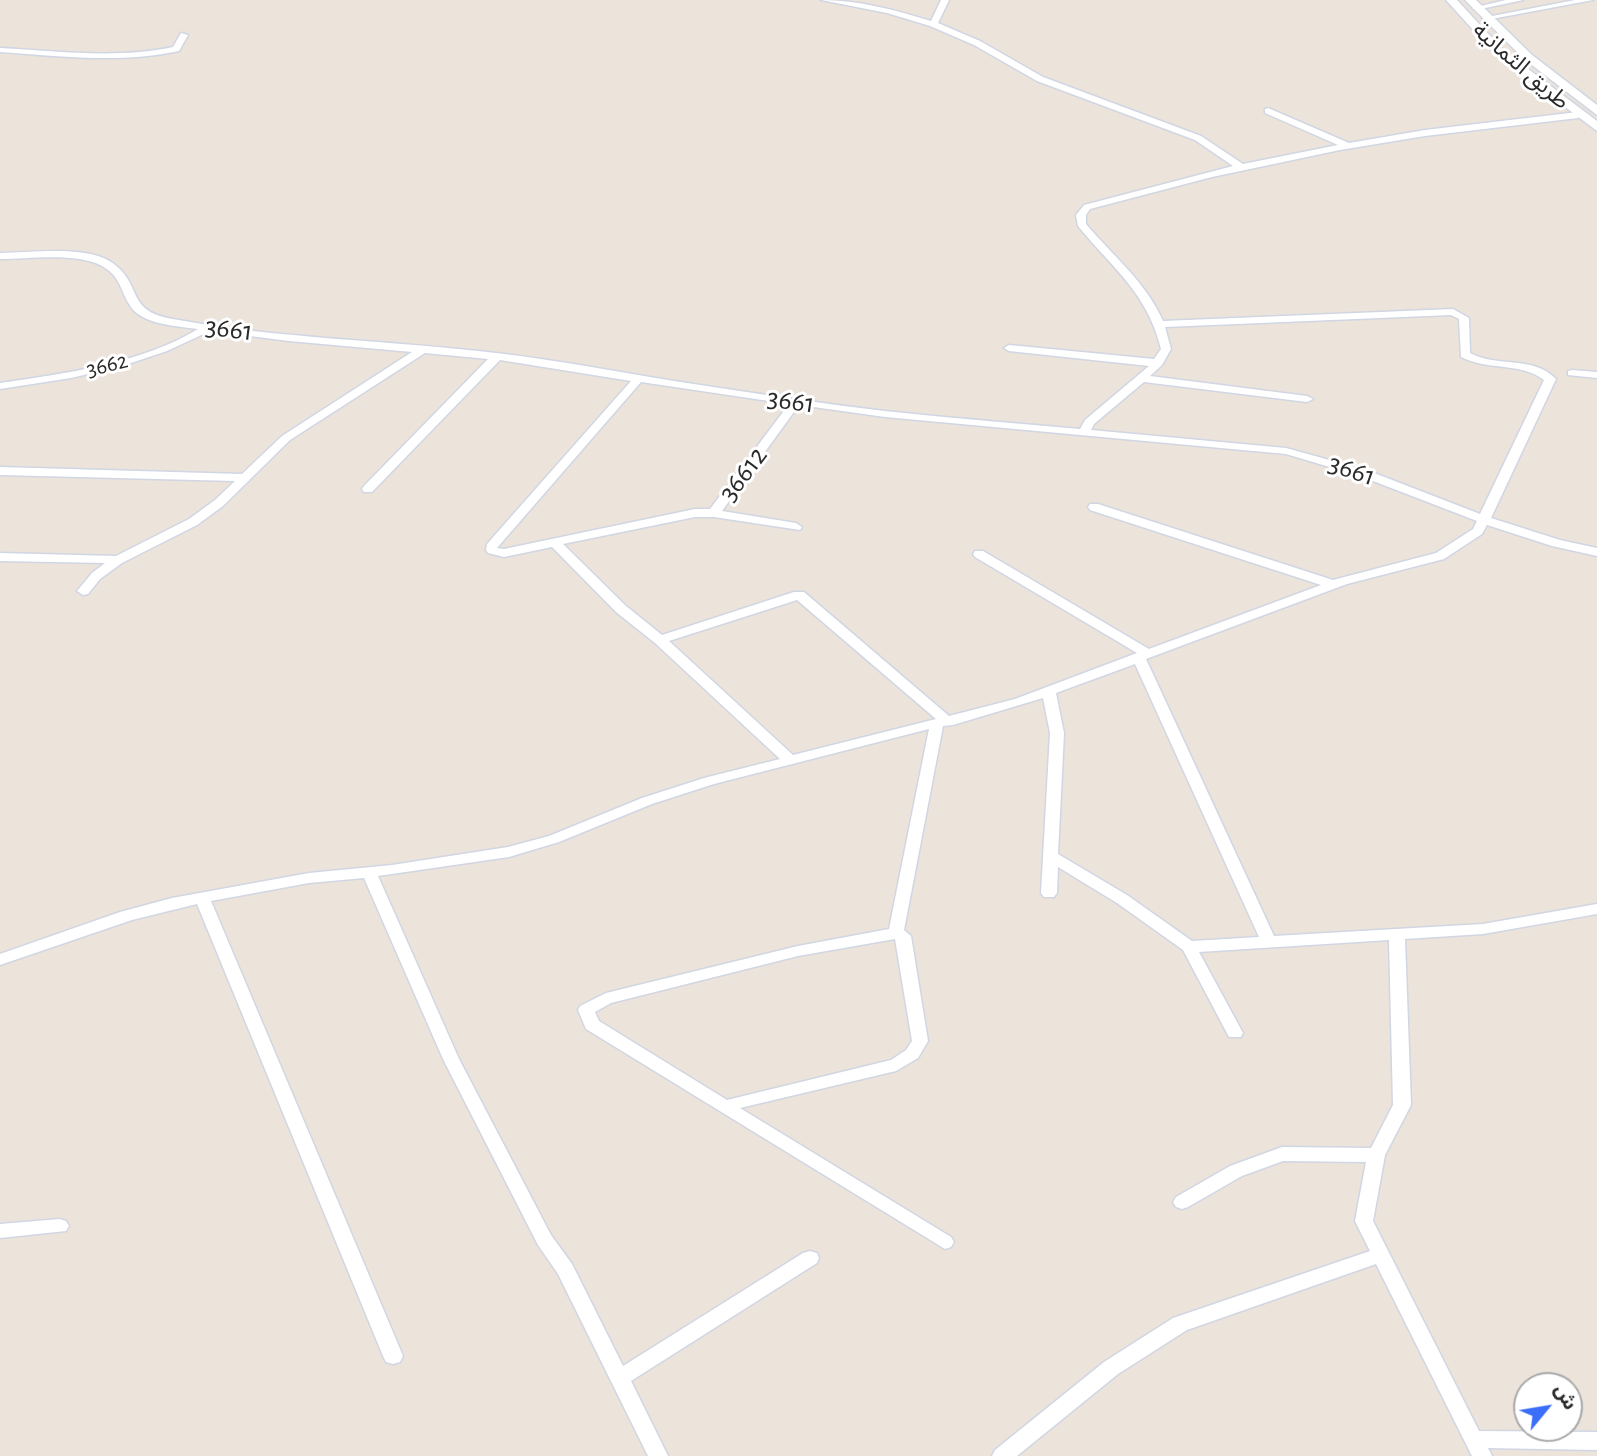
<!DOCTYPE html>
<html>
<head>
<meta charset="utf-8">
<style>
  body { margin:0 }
  #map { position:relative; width:1597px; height:1456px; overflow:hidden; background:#ece3db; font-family:"Alegreya Sans","Noto Sans Arabic",sans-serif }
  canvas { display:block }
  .north { position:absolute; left:1513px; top:1372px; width:70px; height:70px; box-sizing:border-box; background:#fff; border:2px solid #aaa; border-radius:50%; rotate:60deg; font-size:19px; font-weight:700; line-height:28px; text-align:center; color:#2a2a2a }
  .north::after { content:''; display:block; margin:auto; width:24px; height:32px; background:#3b6ef9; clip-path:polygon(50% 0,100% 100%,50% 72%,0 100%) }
</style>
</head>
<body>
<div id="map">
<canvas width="1597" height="1456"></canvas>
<div class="north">ش</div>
</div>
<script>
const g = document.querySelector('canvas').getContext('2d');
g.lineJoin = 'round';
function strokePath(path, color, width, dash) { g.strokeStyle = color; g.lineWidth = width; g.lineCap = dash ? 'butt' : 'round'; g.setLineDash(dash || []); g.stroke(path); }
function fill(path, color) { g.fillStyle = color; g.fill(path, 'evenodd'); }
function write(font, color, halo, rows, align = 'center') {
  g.font = font + ' "Alegreya Sans","Noto Sans Arabic",sans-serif'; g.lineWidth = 6; g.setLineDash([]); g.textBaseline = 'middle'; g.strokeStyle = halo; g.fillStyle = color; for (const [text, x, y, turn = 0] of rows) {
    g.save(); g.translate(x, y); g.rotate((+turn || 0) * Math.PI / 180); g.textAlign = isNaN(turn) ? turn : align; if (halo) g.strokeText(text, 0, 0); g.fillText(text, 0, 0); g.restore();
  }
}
const street = new Path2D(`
  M 821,0 C 859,0 895,10 931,21 L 941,0 L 949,0 L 938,23 L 980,41 L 1043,77 L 1201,136 L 1243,164 L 1338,145 L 1265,113 L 1265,109 L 1268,108 L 1349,143 L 1425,130 L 1578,112 L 1582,115 L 1578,118 L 1425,136 L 1340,150 L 1212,177 L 1090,209 L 1086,215 L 1086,224 C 1112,255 1146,282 1163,321 L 1453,309 L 1469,318 L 1470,353 C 1498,368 1533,355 1556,379 L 1491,518 L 1560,540 L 1597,548 L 1597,556 L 1552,546 L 1487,525 L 1482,534 L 1444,559 L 1347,584 L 1146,659 L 1274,936 L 1483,924 L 1597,904 L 1597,914 L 1483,934 L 1405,939 L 1411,1105 L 1385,1155 L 1373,1221 L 1479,1431 L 1597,1432 L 1597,1450 L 1488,1448 L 1492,1456 L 1472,1456 L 1376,1264 L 1187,1330 L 1118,1374 L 1017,1456 L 992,1456 L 995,1450 L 1104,1362 L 1173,1318 L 1370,1251 L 1355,1221 L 1366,1162 L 1283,1161 L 1242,1176 L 1188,1207 L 1182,1209 L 1176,1207 L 1173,1202 L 1176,1197 L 1230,1166 L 1282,1147 L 1371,1148 L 1393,1105 L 1389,940 L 1199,952 L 1243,1033 L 1241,1037 L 1229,1037 L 1183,950 L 1117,903 L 1058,867 L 1057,893 L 1054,897 L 1044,897 L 1041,893 L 1050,733 L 1043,698 L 953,725 L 943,726 L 904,930 L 911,936 L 928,1041 L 918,1058 L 896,1071 L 740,1108 L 951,1237 L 954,1242 L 951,1247 L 945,1249 L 586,1029 L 578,1010 L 580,1006 L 606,993 L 798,946 L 889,929 L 929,729 L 714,784 L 652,804 L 559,842 L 509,857 L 378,876 L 459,1059 L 551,1235 L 572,1264 L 623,1366 L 803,1253 L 810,1251 L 817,1253 L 819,1258 L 817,1263 L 631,1381 L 668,1456 L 648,1456 L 558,1274 L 538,1245 L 443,1059 L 364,878 L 309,883 L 211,901 L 403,1356 L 400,1362 L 393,1364 L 386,1362 L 383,1356 L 197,904 L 132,920 L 0,965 L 0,954 L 120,912 L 172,898 L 309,873 L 392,865 L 508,847 L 549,836 L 642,798 L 704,778 L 780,759 L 655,643 L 616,612 L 552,547 L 504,557 L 488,553 L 486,550 L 487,544 L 631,381 L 500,360 L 372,492 L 364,492 L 362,489 L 364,486 L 488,359 L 425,353 L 290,440 L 223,506 L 197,525 L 122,563 L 100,579 L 88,594 L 83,595 L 77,591 L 92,573 L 105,563 L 0,561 L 0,553 L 116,556 L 189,519 L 215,500 L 235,481 L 0,475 L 0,467 L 242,474 L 282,436 L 412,352 L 289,341 L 210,331 L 167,351 L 122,366 L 71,378 L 0,389 L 0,383 C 63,374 143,363 198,329 C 177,326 140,325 129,304 C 120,289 120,276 102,266 C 77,252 28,259 0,259 L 0,253 C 30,253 85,245 111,262 C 144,284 124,311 173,319 C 280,339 389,340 496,353 C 567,361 637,376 707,386 C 766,395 825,404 885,411 C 950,418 1015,423 1080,429 L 1085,420 L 1149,366 L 1009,351 L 1004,348 L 1009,345 L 1154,359 L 1161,349 C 1147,292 1113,269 1078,226 L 1076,215 L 1084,205 L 1233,166 L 1195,140 L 1037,81 L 974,45 L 930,26 L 887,13 ZM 1451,315 L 1459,319 L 1461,357 C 1488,371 1521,362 1544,380 L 1480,514 L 1369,471 L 1286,448 L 1091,430 L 1094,424 L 1144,382 L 1307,402 L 1313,399 L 1307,396 L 1150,376 L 1162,365 L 1171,349 L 1165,327 ZM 641,382 L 789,404 L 710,509 L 695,509 L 504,549 L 497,548 ZM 799,405 L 885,417 L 1286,454 L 1360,476 L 1477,521 L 1473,529 L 1436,553 L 1333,580 L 1098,504 L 1090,504 L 1088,507 L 1090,510 L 1321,585 L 1149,649 L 983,551 L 975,551 L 973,554 L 975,557 L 1137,653 L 1015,699 L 949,716 L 804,592 L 794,592 L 662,635 L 626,606 L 563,544 L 695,517 L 714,517 L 800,530 L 802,527 L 796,523 L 722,511 ZM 797,600 L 936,719 L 793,755 L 669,641 ZM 1135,664 L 1259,937 L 1192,941 L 1127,895 L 1058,854 L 1064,733 L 1056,693 ZM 895,939 L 912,1041 L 906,1050 L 891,1060 L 727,1100 L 599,1021 L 595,1012 L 611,1003 L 798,956 Z
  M 1506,0 L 1523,0 L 1476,10 L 1472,8 Z
  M 1575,0 L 1593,0 L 1486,20 L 1482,18 Z
  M 181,33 L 188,35 L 179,51 C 120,64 60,56 0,52 L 0,48 C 58,51 116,59 173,47 Z
  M 1572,370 L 1597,372 L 1597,378 L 1568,375 L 1568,371 Z
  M 60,1219 L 66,1221 L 69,1226 L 66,1231 L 0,1238 L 0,1224 Z`);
const secondary = new Path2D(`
  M 1446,0 L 1457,0 L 1503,50 L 1597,121 L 1597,131 L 1495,54 Z
  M 1465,0 L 1476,0 L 1532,55 L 1597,105 L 1597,115 L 1524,59 Z`);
const farStreetnames = [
  ["طريق الثمانية",1521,66,41],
  ["3662",107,365,-14]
];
const streetNames = [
  ["3661",229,329,7],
  ["3661",791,401,8],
  ["3661",1352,470,19],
  ["36612",743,474,-53]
];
strokePath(street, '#d1d6e3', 3);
strokePath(secondary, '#d1d6e3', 3);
fill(street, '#fff');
fill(secondary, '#fff');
write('23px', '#2a2a2a', '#fff', farStreetnames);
write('28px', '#2a2a2a', '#fff', streetNames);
</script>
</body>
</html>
